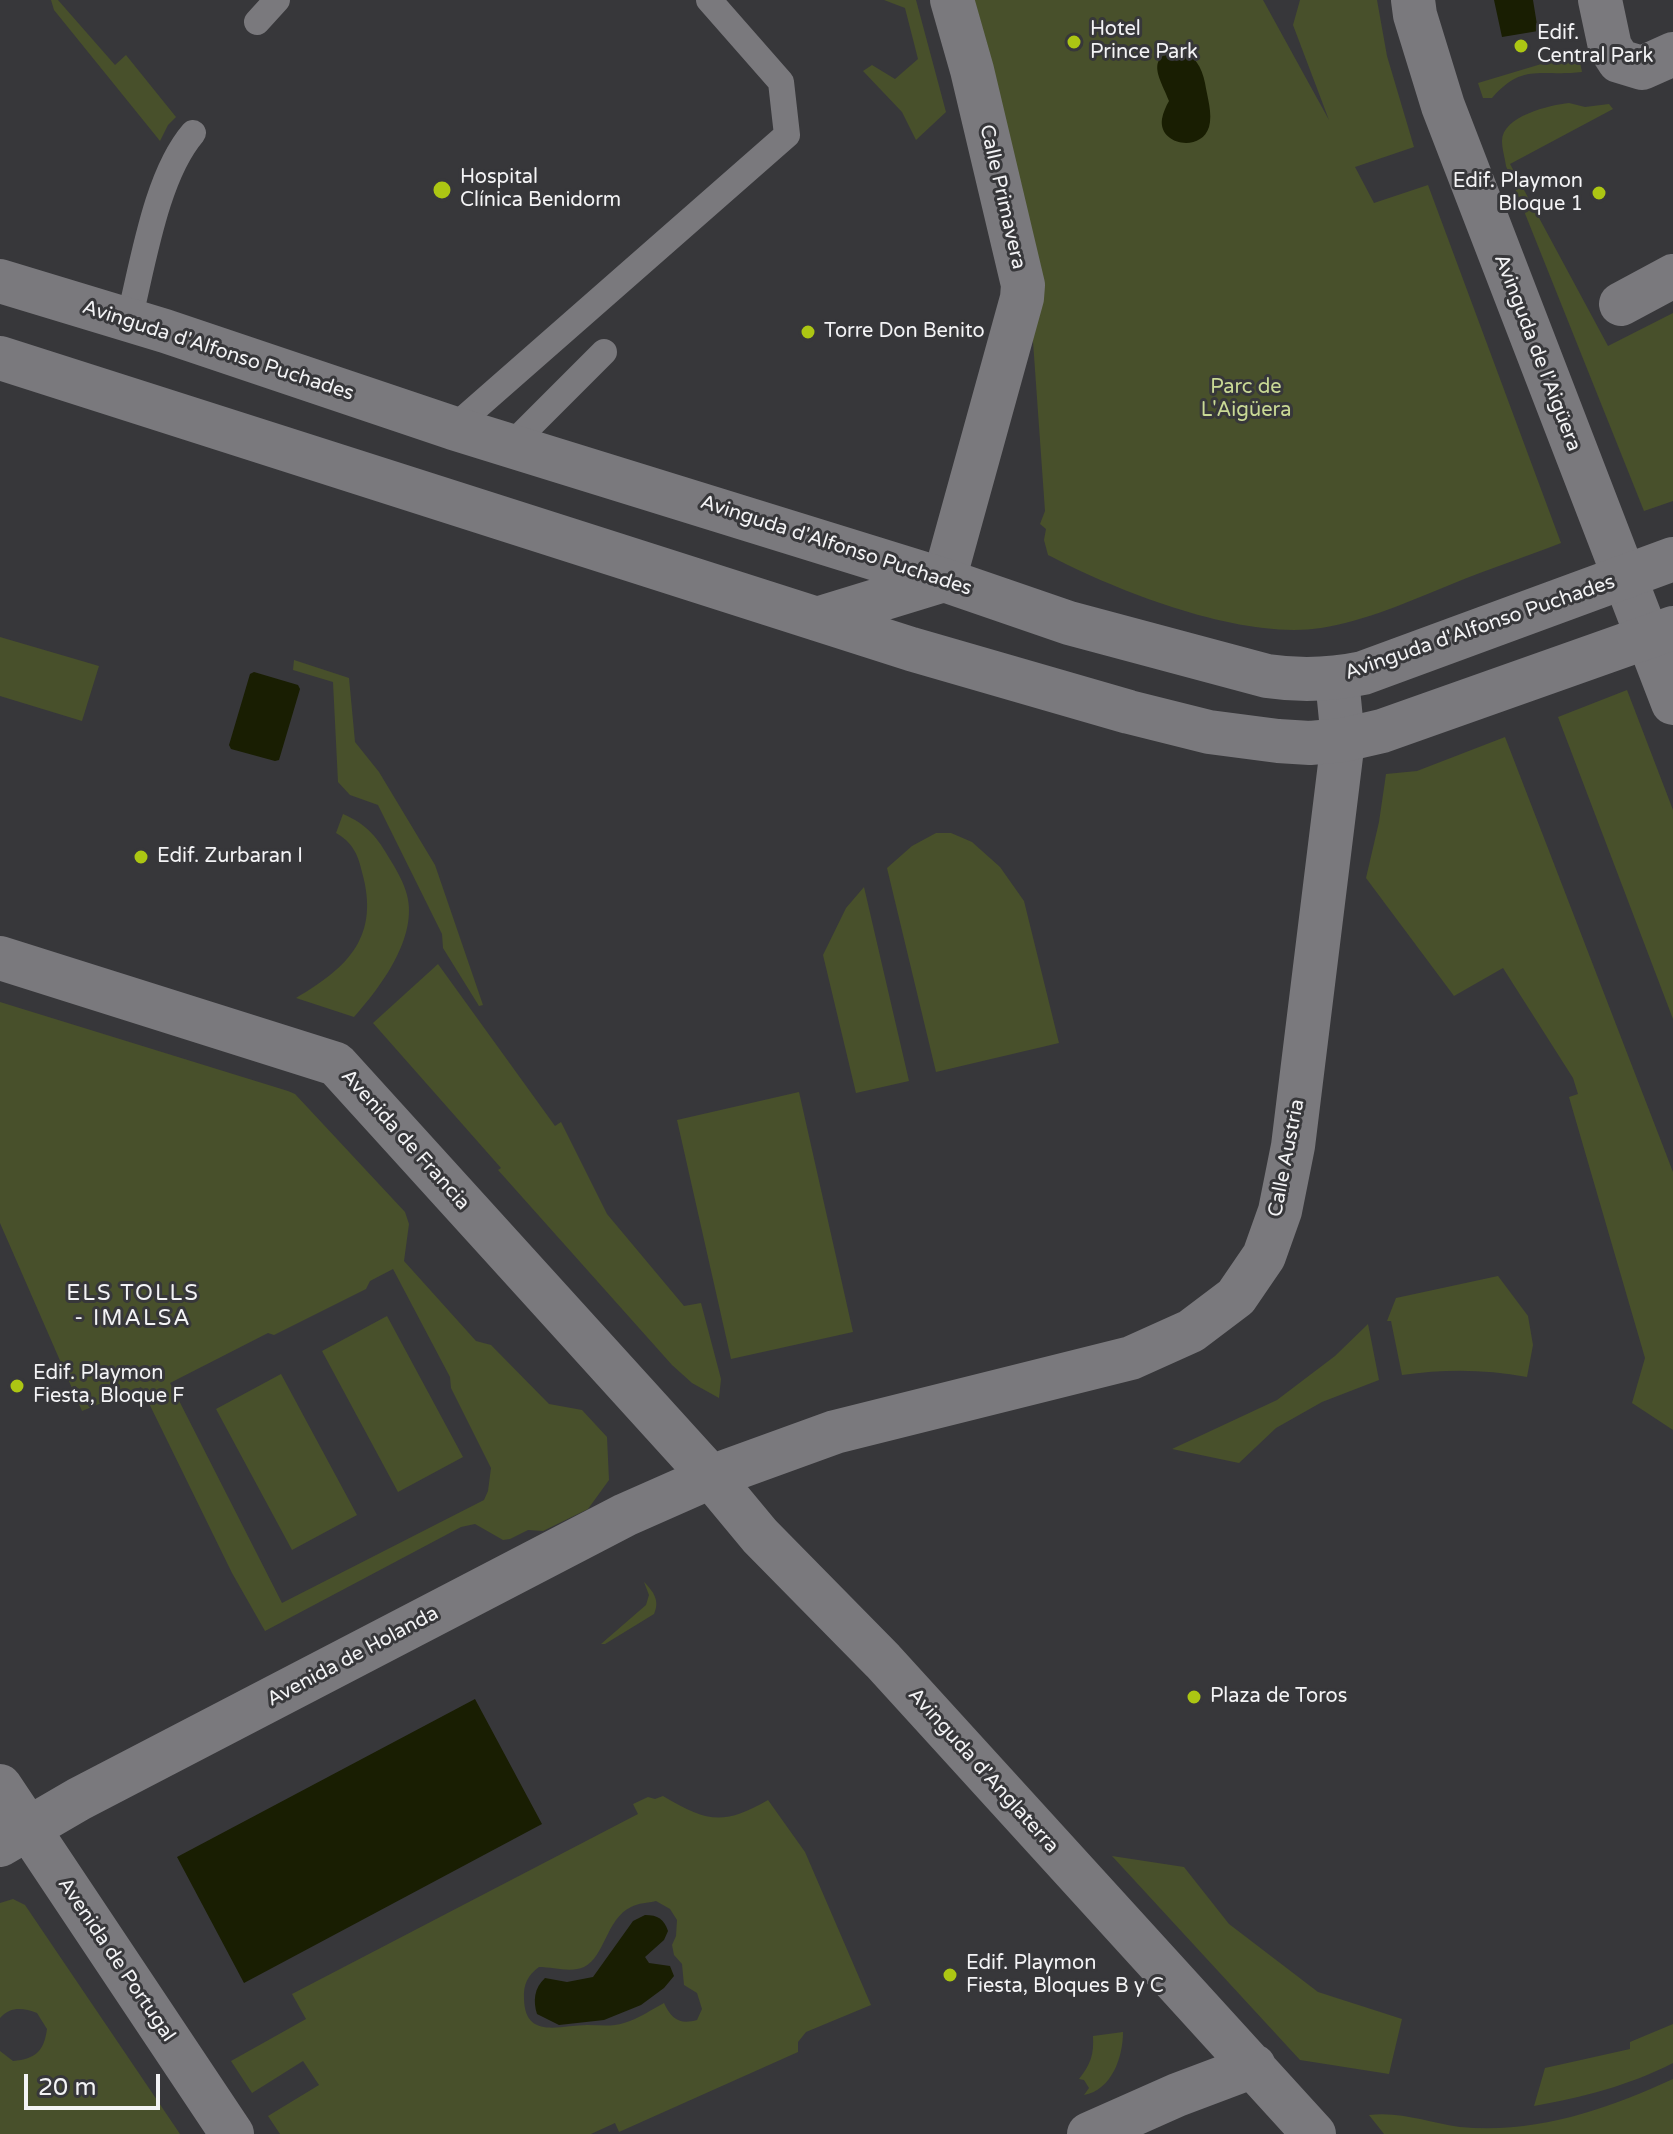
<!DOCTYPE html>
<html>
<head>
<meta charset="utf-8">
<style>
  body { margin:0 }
  #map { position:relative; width:1673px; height:2134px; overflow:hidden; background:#37373a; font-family:"Varela Round",sans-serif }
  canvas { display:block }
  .scale { position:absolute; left:24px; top:2074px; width:136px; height:36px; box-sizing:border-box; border:4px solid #f3f3f5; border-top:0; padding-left:10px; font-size:24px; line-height:28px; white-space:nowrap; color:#f3f3f5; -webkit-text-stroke:6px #37373a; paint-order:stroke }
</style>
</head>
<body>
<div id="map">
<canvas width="1673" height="2134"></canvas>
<div class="scale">20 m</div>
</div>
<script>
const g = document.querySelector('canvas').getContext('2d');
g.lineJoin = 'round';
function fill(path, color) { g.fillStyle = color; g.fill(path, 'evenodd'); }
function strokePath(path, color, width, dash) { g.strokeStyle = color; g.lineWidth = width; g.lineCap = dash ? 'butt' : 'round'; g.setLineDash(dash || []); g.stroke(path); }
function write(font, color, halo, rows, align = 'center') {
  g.font = font + ' "Varela Round",sans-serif'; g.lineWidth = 6; g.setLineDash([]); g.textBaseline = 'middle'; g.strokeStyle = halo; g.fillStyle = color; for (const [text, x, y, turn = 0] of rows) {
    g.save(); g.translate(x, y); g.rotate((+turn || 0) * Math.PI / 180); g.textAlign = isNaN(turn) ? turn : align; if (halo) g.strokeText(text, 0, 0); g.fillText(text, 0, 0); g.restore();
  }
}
const green = new Path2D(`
  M 51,0 L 58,0 L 115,65 L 126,55 L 176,117 L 168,125 L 160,141 L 54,10 Z
  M 884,0 L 916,0 L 946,112 L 916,140 L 902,112 L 863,71 L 872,65 L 895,79 L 918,59 L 905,8 Z
  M 958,0 L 1263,0 L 1329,120 L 1293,25 L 1300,0 L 1377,0 L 1387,56 L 1414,147 L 1355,167 L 1374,203 L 1428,185 L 1561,543 C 1525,557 1488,569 1452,584 C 1410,601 1366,621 1321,628 C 1241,640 1119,592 1048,555 L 1044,540 L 1046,529 L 1040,524 L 1045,511 L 1022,186 Z
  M 1578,53 L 1582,72 C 1541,77 1523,62 1492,98 L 1483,98 L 1478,83 Z
  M 1569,103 L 1585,107 L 1609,104 L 1613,109 L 1510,164 L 1608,346 L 1673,313 L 1673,501 L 1644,511 L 1506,166 C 1505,158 1502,149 1502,141 C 1502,116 1550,105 1569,103 Z
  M 0,637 L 99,666 L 82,721 L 0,696 Z
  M 294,660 L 349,678 L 355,742 L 379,772 L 435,865 L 483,1005 L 479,1006 L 443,948 L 442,934 L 378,805 L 350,795 L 338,782 L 333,682 L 293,670 Z
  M 1627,690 L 1673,810 L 1673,1019 L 1558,717 Z
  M 1505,737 L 1673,1172 L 1673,1430 L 1632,1403 L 1645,1358 L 1569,1097 L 1578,1094 L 1573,1078 L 1503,968 L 1454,996 L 1366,878 L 1379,822 L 1386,774 L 1417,771 Z
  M 343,814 C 368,825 377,837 391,861 C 397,871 404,883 407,895 C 418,937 381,987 354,1017 L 296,998 C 349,967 380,936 362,872 C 358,854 352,842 336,833 Z
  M 936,833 L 951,833 L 972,842 L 1000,867 L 1024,901 L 1059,1043 L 936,1072 L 887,868 L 912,846 Z
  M 864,887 L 909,1081 L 856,1093 L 823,955 L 846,908 Z
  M 438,964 L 555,1126 L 561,1122 L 607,1214 L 684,1306 L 701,1303 L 721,1379 L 719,1398 L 692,1383 L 672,1365 L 498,1170 L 501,1168 L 373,1023 Z
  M 0,1002 L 288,1091 L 295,1094 L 405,1212 L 409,1224 L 404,1261 L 476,1341 L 491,1345 L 549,1404 L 582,1410 L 607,1437 L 609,1480 L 588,1509 L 543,1531 L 528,1530 L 510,1539 L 503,1540 L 475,1524 L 461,1527 L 265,1631 L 232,1573 L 141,1387 L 82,1411 L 0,1223 ZM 393,1269 L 450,1377 L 451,1388 L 491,1468 L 488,1491 L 484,1500 L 282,1603 L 170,1383 L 268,1333 L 274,1335 L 366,1289 L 370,1281 Z
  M 799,1092 L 853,1332 L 731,1359 L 677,1120 Z
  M 1498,1276 L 1528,1316 L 1533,1345 L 1527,1377 C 1484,1369 1445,1369 1402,1375 L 1391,1321 L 1387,1321 L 1396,1298 Z
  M 387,1316 L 463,1457 L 398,1492 L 322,1351 Z
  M 1368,1324 L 1379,1380 L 1322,1402 L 1276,1428 L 1239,1463 L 1172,1449 L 1277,1400 L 1335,1356 Z
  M 281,1374 L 357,1515 L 292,1550 L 216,1409 Z
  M 644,1582 C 654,1592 660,1601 654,1614 L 605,1644 L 601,1644 L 646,1605 L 649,1595 Z
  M 663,1796 C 707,1822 723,1826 768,1800 L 805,1852 L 871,2005 L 806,2032 L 798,2042 L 798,2052 L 619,2132 L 615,2123 L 591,2134 L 280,2134 L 268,2116 L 319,2085 L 303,2061 L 252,2093 L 231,2061 L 306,2019 L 292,1994 L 638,1814 L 633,1804 L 648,1797 L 655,1799 ZM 656,1901 L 670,1909 L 677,1920 L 676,1936 L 672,1945 L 674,1955 L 682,1964 L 684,1985 L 697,1993 L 702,2009 L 697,2020 C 680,2025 671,2019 664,2003 C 651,2010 638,2019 624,2023 C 612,2027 600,2025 587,2025 C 561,2025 525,2040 524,1999 C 523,1984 528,1975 539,1967 C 553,1967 571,1973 584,1967 C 605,1957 606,1919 631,1907 C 638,1903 648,1903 656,1901 Z
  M 1112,1856 L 1184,1867 L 1229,1924 L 1318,1992 L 1402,2019 L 1389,2074 L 1300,2060 Z
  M 13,1899 L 25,1905 L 180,2134 L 0,2134 L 0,2051 L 13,2061 C 36,2059 44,2051 47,2029 L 37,2013 C 23,2008 11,2006 0,2018 L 0,1903 Z
  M 1673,2024 L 1673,2063 C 1628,2086 1583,2097 1534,2106 L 1545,2068 L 1630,2049 L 1630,2042 Z
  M 1123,2032 C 1123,2057 1112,2090 1084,2095 L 1089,2088 L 1084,2080 L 1079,2079 C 1091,2064 1094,2054 1093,2036 Z
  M 1673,2079 L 1673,2134 L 1384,2134 L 1369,2115 C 1401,2111 1430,2123 1460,2127 C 1537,2134 1605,2110 1673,2079 Z`);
const water = new Path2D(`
  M 1494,0 L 1533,0 L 1538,31 L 1502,37 Z
  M 1179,50 C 1194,54 1202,67 1205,83 C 1207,96 1213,114 1209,127 C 1201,153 1158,145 1162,119 C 1163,113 1166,106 1169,101 C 1162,81 1142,56 1179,50 Z
  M 254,672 L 298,685 L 300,689 L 279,760 L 275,761 L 231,749 L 229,745 L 250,674 Z
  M 475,1699 L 542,1824 L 244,1983 L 177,1857 Z
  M 645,1915 C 658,1915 664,1919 668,1931 L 664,1940 L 645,1957 L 649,1963 L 670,1966 L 674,1976 L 664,1988 L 641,2005 L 604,2020 L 559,2025 L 537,2014 C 533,2001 534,1988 545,1978 L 567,1982 L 593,1977 L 633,1921 Z`);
const service = new Path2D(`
  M 257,22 L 277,0
  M 129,320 C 143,264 156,176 193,133
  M 453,428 L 787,135 L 781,82 L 709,0
  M 511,445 L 604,352`);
const minor = new Path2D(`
  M 1413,0 L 1415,15 L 1443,106 L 1673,703
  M 1600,0 L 1610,47 L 1619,61 L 1642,68 L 1673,54
  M 1621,304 L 1673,276
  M 944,580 L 1022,298 L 1023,285 L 972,70 L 952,0
  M 0,958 L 336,1064 L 711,1477 L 760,1536 L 883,1661 L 1314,2134
  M 0,1786 L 232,2134
  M 0,1845 L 79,1799 L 625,1515 L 711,1477 L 835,1432 L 1131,1358 L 1191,1331 L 1236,1297 L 1264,1256 L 1280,1211 L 1293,1146 L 1343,740 L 1337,679
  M 1089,2134 L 1177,2095 L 1254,2066`);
const secondary = new Path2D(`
  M 0,281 L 165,331 L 453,428 L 944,580 L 1069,623 L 1267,676 C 1301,681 1330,680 1363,673 L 1673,559
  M 0,358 L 911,649 L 1129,712 L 1209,732 L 1278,741 L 1310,743 L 1343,740 L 1382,731 L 1673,628
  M 820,618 L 944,580`);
const markers = [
  [1074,42,8,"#acc613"],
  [1521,46,8,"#acc613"],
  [442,190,10,"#acc613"],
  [1599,193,8,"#acc613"],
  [808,332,8,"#acc613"],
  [141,857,8,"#acc613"],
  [17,1386,8,"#acc613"],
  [1194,1697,8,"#acc613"],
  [950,1975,8,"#acc613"]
];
const poiNames = [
  ["Hotel",1090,30],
  ["Prince Park",1090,53],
  ["Edif.",1537,34],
  ["Central Park",1537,57],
  ["Hospital",460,178],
  ["Clínica Benidorm",460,201],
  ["Edif. Playmon",1583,182,"right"],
  ["Bloque 1",1583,205,"right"],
  ["Torre Don Benito",824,332],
  ["Edif. Zurbaran I",157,857],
  ["Edif. Playmon",33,1374],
  ["Fiesta, Bloque F",33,1397],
  ["Plaza de Toros",1210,1697],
  ["Edif. Playmon",966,1964],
  ["Fiesta, Bloques B y C",966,1987]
];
const streetNames = [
  ["Calle Primavera",1002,197,77],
  ["Avinguda d'Alfonso Puchades",218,351,18],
  ["Avinguda de l'Aigüera",1537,353,69],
  ["Avinguda d'Alfonso Puchades",836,546,18],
  ["Avinguda d'Alfonso Puchades",1480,628,-19],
  ["Avenida de Francia",405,1140,48],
  ["Calle Austria",1287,1158,-79],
  ["Avenida de Holanda",353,1657,-28],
  ["Avinguda d'Anglaterra",983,1771,48],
  ["Avenida de Portugal",116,1960,56]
];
const parkNames = [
  ["Parc de",1246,388],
  ["L'Aigüera",1246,411]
];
const neighbourhoodNames = [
  ["ELS TOLLS",133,1294],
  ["- IMALSA",133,1319]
];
fill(green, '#48502b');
fill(water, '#191e02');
strokePath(service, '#7a797d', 26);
strokePath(minor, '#7a797d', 44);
strokePath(secondary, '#7a797d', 44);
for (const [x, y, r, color] of markers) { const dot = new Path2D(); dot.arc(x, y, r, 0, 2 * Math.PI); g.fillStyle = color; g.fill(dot); strokePath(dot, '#37373a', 3); }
write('20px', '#f3f3f5', '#37373a', poiNames, 'left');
write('20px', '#f3f3f5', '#37373a', streetNames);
write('20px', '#c9d995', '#37373a', parkNames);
g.letterSpacing = '2px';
write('22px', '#f3f3f5', '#37373a', neighbourhoodNames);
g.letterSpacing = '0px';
</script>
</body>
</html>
